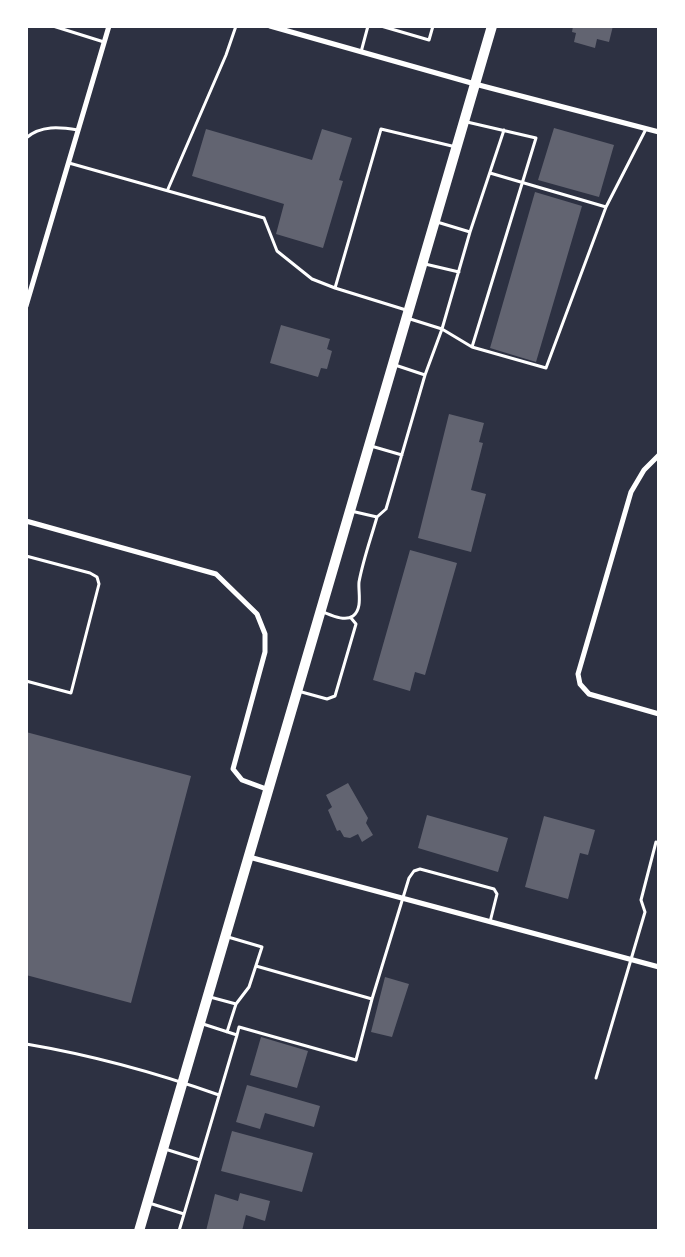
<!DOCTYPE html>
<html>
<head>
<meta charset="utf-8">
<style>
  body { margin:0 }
  #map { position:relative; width:685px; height:1257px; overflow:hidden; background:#2d3142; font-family:Jost,sans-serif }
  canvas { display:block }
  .frame { position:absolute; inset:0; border:28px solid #fff; pointer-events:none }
</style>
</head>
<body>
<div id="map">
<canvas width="685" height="1257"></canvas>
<div class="frame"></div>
</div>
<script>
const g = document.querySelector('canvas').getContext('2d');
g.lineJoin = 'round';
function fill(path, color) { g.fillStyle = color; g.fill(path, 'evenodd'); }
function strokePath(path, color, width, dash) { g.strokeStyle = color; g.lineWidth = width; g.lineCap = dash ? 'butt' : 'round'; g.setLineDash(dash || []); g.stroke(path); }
const building = new Path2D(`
  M 573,26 L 613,26 L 609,42 L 597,39 L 595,48 L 574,42 L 576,33 L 572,32 Z
  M 554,128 L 614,145 L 599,197 L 538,180 Z
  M 206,129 L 312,160 L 322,129 L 352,138 L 339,180 L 343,181 L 323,248 L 276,234 L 284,204 L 192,176 Z
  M 535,192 L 582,206 L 536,362 L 490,348 Z
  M 281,325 L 330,339 L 327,349 L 332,351 L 327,369 L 321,368 L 318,377 L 270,363 Z
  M 449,414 L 484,423 L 479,442 L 483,443 L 471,490 L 486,494 L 471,552 L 418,538 Z
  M 410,550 L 457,563 L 425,675 L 415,672 L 410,691 L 373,680 Z
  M 26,732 L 191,776 L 131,1003 L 26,975 Z
  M 348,783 L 368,818 L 366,823 L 373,835 L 362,842 L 358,834 L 350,838 L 344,837 L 340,830 L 337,831 L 328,810 L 332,807 L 326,795 Z
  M 427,815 L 508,838 L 498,872 L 418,848 Z
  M 544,816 L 595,830 L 588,855 L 580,853 L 568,899 L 525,887 Z
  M 385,977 L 409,984 L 392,1037 L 371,1032 Z
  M 261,1037 L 308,1051 L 297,1088 L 250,1075 Z
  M 247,1085 L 320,1106 L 314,1127 L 265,1113 L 260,1129 L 236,1122 Z
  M 232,1131 L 313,1153 L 302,1192 L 221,1171 Z
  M 240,1193 L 270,1201 L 265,1221 L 246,1215 L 242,1231 L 206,1231 L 215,1194 L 238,1201 Z`);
const service = new Path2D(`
  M 53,26 L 104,42
  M 381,26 L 429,40 L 433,26
  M 361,52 L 368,26
  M 26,138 C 41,125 60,127 78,130
  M 69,163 L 264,218 L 277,251 L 312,279 L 335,288
  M 490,173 L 606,207 L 646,129
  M 168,189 L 226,55 L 236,26
  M 437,222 L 470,232
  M 425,264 L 459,272
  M 406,310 L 335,288 L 381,129 L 456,147
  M 407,318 L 442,329 L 472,347 L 536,138 L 467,122
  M 472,347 L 546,368 L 606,207
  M 395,365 L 425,375
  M 371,446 L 402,455
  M 351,511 L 377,517 L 386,509 L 425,375 L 442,329 L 470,232 L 504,130
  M 26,556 L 90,573 L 97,577 L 99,584 L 71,693 L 26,681
  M 323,612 C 331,615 345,622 353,616 C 363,608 358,592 359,582 C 363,560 371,538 377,517
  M 298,691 L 327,699 L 335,696 L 356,624 L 351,618
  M 256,966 L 372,999 L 409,878 L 414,871 L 420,869 L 494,889 L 497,894 L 490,922
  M 210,997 L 236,1004
  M 227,1032 L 236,1004 L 249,987 L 262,947 L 228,937
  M 237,1035 L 239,1027 L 356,1060 L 372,999
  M 26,1044 C 91,1055 157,1073 219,1095
  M 596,1078 L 645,912 L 641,900 L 656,842
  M 165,1149 L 200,1160
  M 149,1203 L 184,1214
  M 179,1231 L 237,1035 L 203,1024`);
const minor = new Path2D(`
  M 270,26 L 475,84 L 659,132
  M 26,306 L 109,26
  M 659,455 L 644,470 L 631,492 L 578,674 L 580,684 L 589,694 L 659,714
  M 26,521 L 216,574 L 257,614 L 265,634 L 265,652 L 233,769 L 242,780 L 269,790
  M 249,857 L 659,967`);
const primary = new Path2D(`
  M 139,1231 L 492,26`);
fill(building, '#626471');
strokePath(service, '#fff', 3);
strokePath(minor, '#fff', 5);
strokePath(primary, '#fff', 10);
</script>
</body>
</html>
